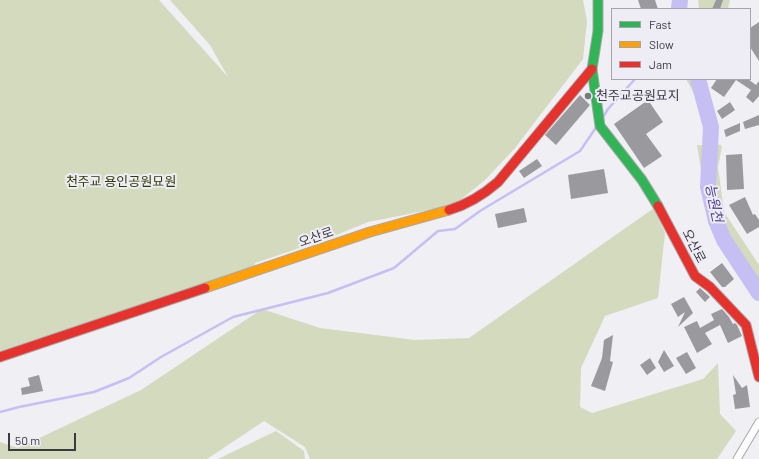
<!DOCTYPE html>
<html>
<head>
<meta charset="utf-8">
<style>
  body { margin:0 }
  #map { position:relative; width:759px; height:459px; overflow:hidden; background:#efeff4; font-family:Barlow,sans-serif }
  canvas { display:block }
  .legend { position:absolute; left:611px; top:8px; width:140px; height:72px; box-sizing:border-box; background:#eeedf6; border:1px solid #a6a5ac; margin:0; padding:5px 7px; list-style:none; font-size:12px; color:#3b3a3e }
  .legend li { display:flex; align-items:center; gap:8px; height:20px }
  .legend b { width:20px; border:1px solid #a6a5ac }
  .scale { position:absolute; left:8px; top:433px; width:68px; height:18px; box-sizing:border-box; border:2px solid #3b3a3e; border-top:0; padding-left:5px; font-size:12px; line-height:14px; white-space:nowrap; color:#3b3a3e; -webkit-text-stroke:3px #eeedf6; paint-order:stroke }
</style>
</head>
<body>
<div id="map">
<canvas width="759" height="459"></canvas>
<ul class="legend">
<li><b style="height:5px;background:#30b455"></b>Fast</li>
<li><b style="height:5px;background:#ff9f0a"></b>Slow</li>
<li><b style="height:5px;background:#e5322d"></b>Jam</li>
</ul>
<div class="scale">50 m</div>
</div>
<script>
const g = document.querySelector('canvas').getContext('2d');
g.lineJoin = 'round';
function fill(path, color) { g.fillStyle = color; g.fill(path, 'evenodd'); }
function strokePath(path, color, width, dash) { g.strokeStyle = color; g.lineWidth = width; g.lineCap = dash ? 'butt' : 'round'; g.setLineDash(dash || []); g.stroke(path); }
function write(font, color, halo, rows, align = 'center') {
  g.font = font + ' Barlow,"Noto Sans KR",sans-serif'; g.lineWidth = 4; g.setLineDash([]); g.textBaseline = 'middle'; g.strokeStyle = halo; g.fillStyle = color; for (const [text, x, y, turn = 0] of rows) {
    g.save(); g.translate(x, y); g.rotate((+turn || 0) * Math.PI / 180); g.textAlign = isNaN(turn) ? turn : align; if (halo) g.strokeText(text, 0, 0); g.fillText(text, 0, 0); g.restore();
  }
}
const green = new Path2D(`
  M 0,0 L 159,0 L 228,77 L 210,45 L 170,0 L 583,0 L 587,21 L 583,59 L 515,148 L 485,180 L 454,205 L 368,222 L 329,238 L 255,263 L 254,272 L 0,357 Z
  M 698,0 L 730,0 L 728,9 L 699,9 Z
  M 686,79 L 697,79 L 699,84 L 710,127 L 709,135 L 703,134 C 705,114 696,96 686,79 Z
  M 699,79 L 707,79 C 707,99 716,116 716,135 L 712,134 L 711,127 Z
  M 711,144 L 721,145 L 722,147 L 718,167 L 724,212 L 759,265 L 759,290 C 745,268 727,246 717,221 C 707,197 711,169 711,144 Z
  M 697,145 L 708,146 C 704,183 709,224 733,255 C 741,265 757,284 759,297 L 738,263 L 728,252 L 711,220 L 704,190 Z
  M 654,208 L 665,233 L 658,298 L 605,316 L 581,368 L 580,407 L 592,413 L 703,379 L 718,363 L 720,414 L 736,431 L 717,459 L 310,459 L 305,447 L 264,421 L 207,459 L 0,459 L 0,442 L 18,448 L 141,390 L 262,309 L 320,328 L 415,340 L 469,338 Z
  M 276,431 L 304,451 L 305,459 L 218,459 Z`);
const stream = new Path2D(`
  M 603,117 L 608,109 L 635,79
  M 0,412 L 19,407 L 94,392 L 129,378 L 161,357 L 233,317 L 328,293 L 394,268 L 438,231 L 455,229 L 480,211 L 580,151 L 597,126`);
const river = new Path2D(`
  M 679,9 L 680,0
  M 698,79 L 711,127 L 708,187 L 716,221 L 724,240 L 759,293`);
const building = new Path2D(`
  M 638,0 L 655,0 L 658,9 L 641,9 Z
  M 716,0 L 723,0 L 720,9 L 712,9 Z
  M 759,22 L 759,61 L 750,47 L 750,28 Z
  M 717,79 L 748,79 L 756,85 L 759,81 L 759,96 L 753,103 L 746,97 L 751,90 L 736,80 L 724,97 L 711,88 Z
  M 580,95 L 590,105 L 556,145 L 545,135 Z
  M 648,100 L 663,122 L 646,134 L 662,156 L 644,168 L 614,124 Z
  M 730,102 L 735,110 L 722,119 L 717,111 Z
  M 759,115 L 759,125 L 745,129 L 743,122 Z
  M 740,123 L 740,131 L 726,137 L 724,130 Z
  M 742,154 L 744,189 L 727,190 L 726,155 Z
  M 537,159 L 542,166 L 524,178 L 519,171 Z
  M 604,169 L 608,193 L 571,199 L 568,175 Z
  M 745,197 L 753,215 L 755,214 L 759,220 L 759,227 L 747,234 L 729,205 Z
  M 524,208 L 527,222 L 498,228 L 495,214 Z
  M 722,263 L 734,279 L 725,287 L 722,287 L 710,272 Z
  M 700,288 L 710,297 L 705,302 L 696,292 Z
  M 684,297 L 693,313 L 678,327 L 685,312 L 678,317 L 671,304 Z
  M 722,309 L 729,317 L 733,324 L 735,323 L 737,325 L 742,336 L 728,343 L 720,325 L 705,333 L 712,344 L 697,353 L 684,327 L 697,321 L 700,328 L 714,320 L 711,314 Z
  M 613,335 L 610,361 L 613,362 L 605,391 L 591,386 L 602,358 L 604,340 Z
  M 664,350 L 674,366 L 664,372 L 658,362 Z
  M 687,352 L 696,368 L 686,374 L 676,358 Z
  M 650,358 L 656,368 L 647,375 L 640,365 Z
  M 39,375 L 43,391 L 22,395 L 21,388 L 30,386 L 28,378 Z
  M 733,375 L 742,388 L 747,385 L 750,407 L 735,409 L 733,395 L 736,394 Z`);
const street = new Path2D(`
  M 737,459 L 759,422`);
const fast = new Path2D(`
  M 598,0 L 598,31 L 592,69 L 600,126 L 642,180 L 658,206`);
const slow = new Path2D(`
  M 205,288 L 370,232 L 449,210`);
const jam = new Path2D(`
  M 658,206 L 695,276 L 710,287 L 746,325 L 759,377
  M 449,210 C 469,204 483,195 498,182 L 592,69
  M 0,357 L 205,288`);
const markers = [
  [588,96,4,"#7a797e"]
];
const poiNames = [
  ["천주교공원묘지",596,96]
];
const parkNames = [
  ["천주교 용인공원묘원",121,182]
];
const streetNames = [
  ["오산로",316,237,-19],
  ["오산로",694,246,63]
];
const waterNames = [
  ["능원천",714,203,78]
];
fill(green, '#d4dabe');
strokePath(stream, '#c6bff3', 2.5);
strokePath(river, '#c6bff3', 16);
fill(building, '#9a9a9e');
strokePath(street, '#a8a8ab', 9);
strokePath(fast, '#a8a8ab', 11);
strokePath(slow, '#a8a8ab', 11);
strokePath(jam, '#a8a8ab', 11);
strokePath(street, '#fdfdfd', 7);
strokePath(fast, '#30b455', 9);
strokePath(slow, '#ff9f0a', 9);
strokePath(jam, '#e5322d', 9);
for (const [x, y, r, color] of markers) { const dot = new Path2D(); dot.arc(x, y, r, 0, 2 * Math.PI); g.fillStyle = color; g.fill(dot); strokePath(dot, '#eeedf6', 1.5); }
write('13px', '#3b3a3e', '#eeedf6', poiNames, 'left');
write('13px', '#323b00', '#eeedf6', parkNames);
write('13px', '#3b3a3e', '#eeedf6', streetNames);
write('italic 14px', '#534194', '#eeedf6', waterNames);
</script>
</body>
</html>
